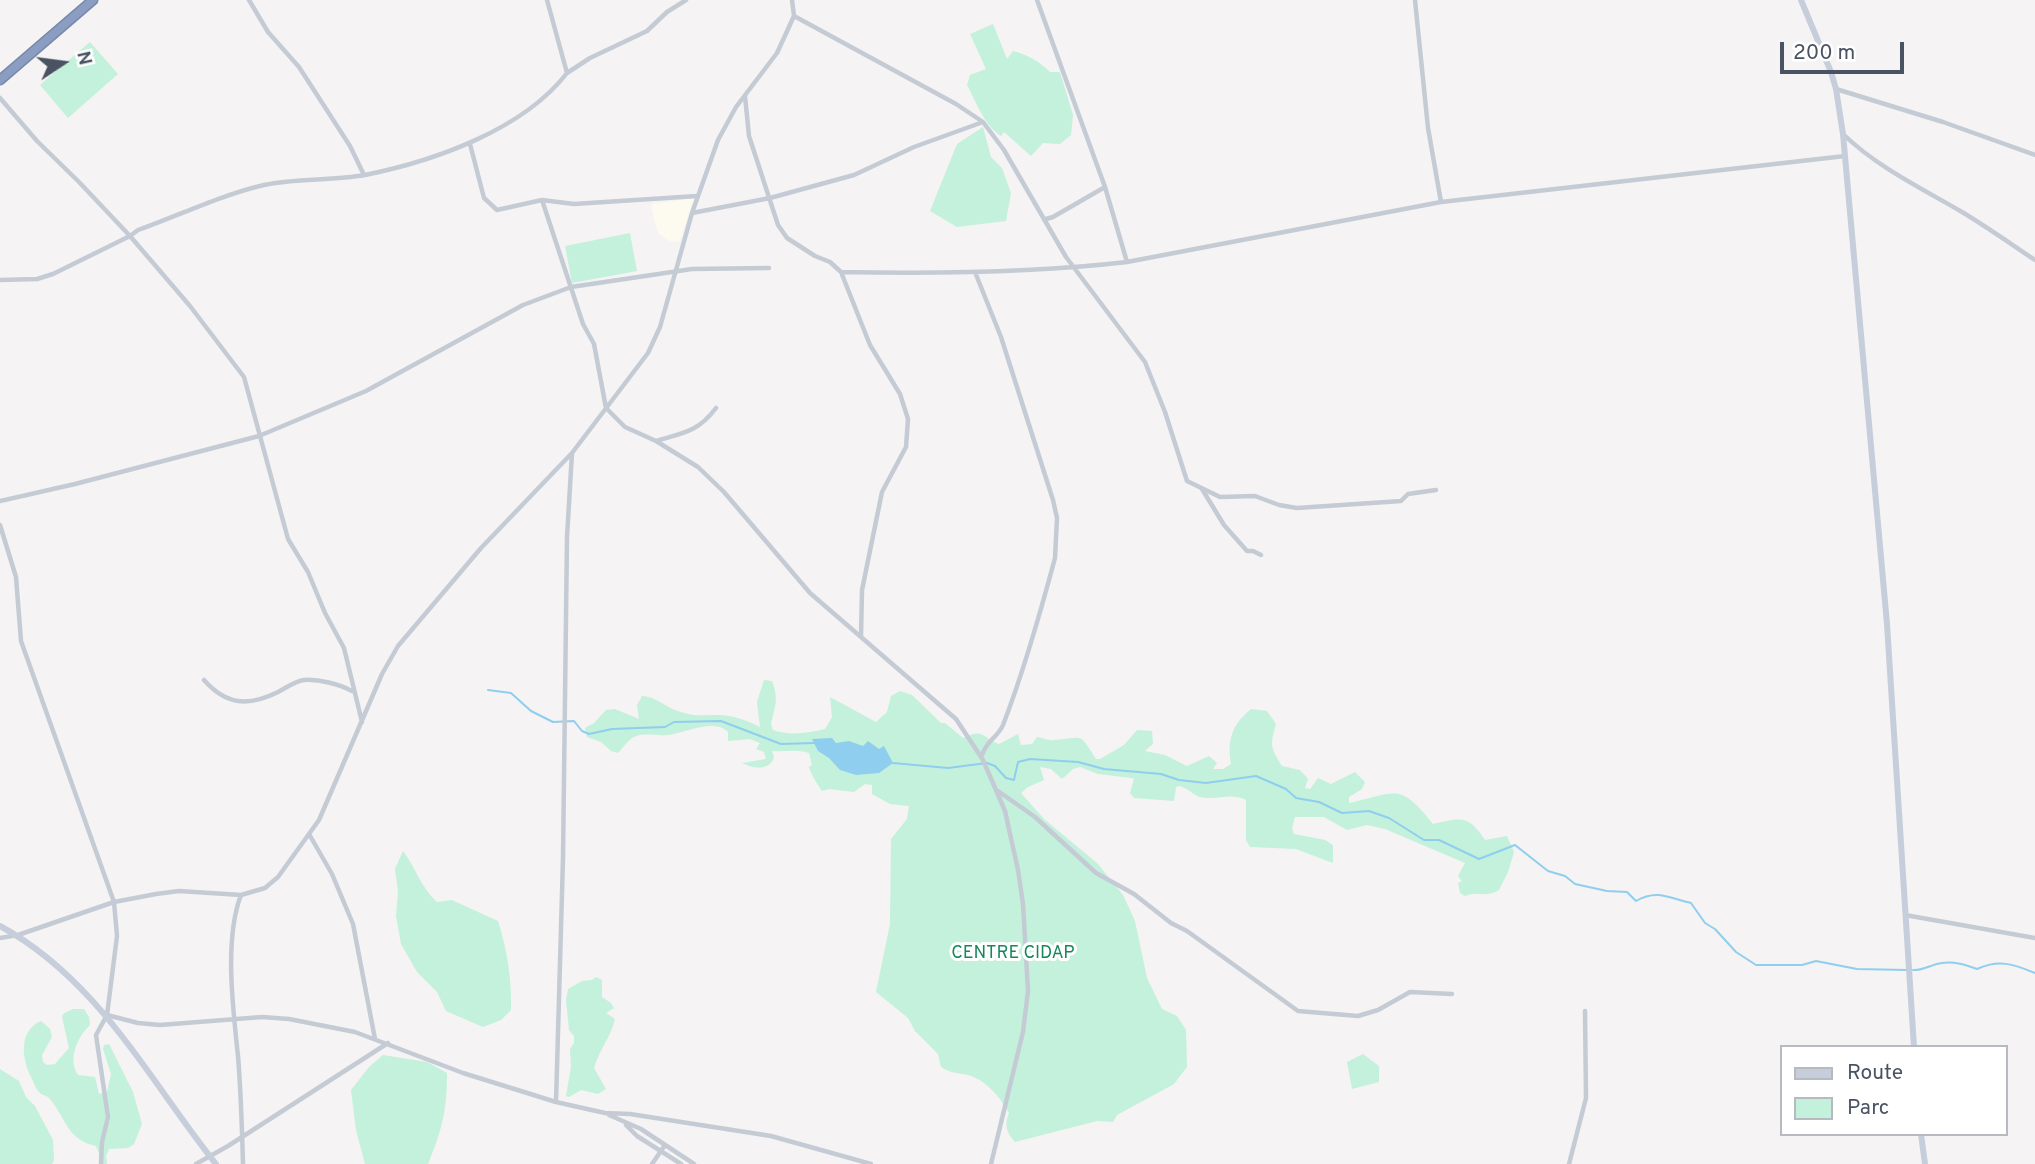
<!DOCTYPE html>
<html>
<head>
<meta charset="utf-8">
<style>
  body { margin:0 }
  #map { position:relative; width:2035px; height:1164px; overflow:hidden; background:#f5f3f3; font-family:Overpass,sans-serif }
  canvas { display:block }
  .legend { position:absolute; left:1780px; top:1045px; width:228px; height:91px; box-sizing:border-box; background:#fff; border:2px solid #b7bac0; margin:0; padding:9px 12px; list-style:none; font-size:21px; color:#4a5361 }
  .legend li { display:flex; align-items:center; gap:14px; height:35px }
  .legend b { width:35px; border:2px solid #b7bac0 }
  .north { position:absolute; left:28px; top:28px; width:70px; height:70px; -webkit-text-stroke:5px #fff; paint-order:stroke; rotate:77deg; font-size:19px; font-weight:700; line-height:28px; text-align:center; color:#4a5361 }
  .north::after { content:''; display:block; margin:auto; width:24px; height:32px; background:#4a5361; clip-path:polygon(50% 0,100% 100%,50% 72%,0 100%) }
  .scale { position:absolute; left:1780px; top:42px; width:124px; height:32px; box-sizing:border-box; border:4px solid #4a5361; border-top:0; padding-left:9px; font-size:21px; line-height:24px; white-space:nowrap; color:#4a5361; -webkit-text-stroke:5px #fff; paint-order:stroke }
</style>
</head>
<body>
<div id="map">
<canvas width="2035" height="1164"></canvas>
<ul class="legend">
<li><b style="height:9px;background:#c6cddb"></b>Route</li>
<li><b style="height:19px;background:#c3f1db"></b>Parc</li>
</ul>
<div class="north">N</div>
<div class="scale">200 m</div>
</div>
<script>
const g = document.querySelector('canvas').getContext('2d');
g.lineJoin = 'round';
function fill(path, color) { g.fillStyle = color; g.fill(path, 'evenodd'); }
function strokePath(path, color, width, dash) { g.strokeStyle = color; g.lineWidth = width; g.lineCap = dash ? 'butt' : 'round'; g.setLineDash(dash || []); g.stroke(path); }
function write(font, color, halo, rows, align = 'center') {
  g.font = font + ' Overpass,sans-serif'; g.lineWidth = 6; g.setLineDash([]); g.textBaseline = 'middle'; g.strokeStyle = halo; g.fillStyle = color; for (const [text, x, y, turn = 0] of rows) {
    g.save(); g.translate(x, y); g.rotate((+turn || 0) * Math.PI / 180); g.textAlign = isNaN(turn) ? turn : align; if (halo) g.strokeText(text, 0, 0); g.fillText(text, 0, 0); g.restore();
  }
}
const commercial = new Path2D(`
  M 694,198 L 679,242 L 670,241 L 659,234 L 654,220 L 651,204 Z`);
const green = new Path2D(`
  M 993,24 L 1007,59 L 1013,51 C 1028,55 1039,61 1050,72 L 1060,72 L 1073,115 L 1071,135 L 1060,144 L 1043,143 L 1031,156 L 1004,132 L 1001,136 C 983,124 977,103 967,85 L 970,75 L 986,69 L 970,34 Z
  M 90,42 L 118,74 L 68,118 L 40,85 Z
  M 983,127 L 991,157 L 1002,168 L 1011,193 L 1006,221 L 957,227 L 930,211 L 957,144 Z
  M 630,233 L 637,271 L 572,283 L 565,246 Z
  M 764,680 L 772,681 C 779,699 775,706 771,724 L 773,730 C 789,736 809,733 825,729 L 832,717 L 830,697 L 876,722 L 887,712 L 891,696 L 900,691 L 912,695 L 941,723 L 945,723 L 963,738 C 984,728 981,737 999,744 L 1018,734 L 1021,745 L 1032,744 L 1037,737 C 1043,738 1049,741 1054,740 C 1085,738 1078,731 1096,759 L 1100,759 L 1124,745 L 1137,730 L 1152,731 L 1153,744 L 1145,751 L 1165,755 L 1187,766 L 1209,756 L 1217,763 L 1213,769 L 1223,769 L 1231,764 C 1227,739 1232,725 1251,709 L 1267,711 L 1276,724 C 1270,745 1270,747 1282,766 L 1300,770 L 1308,779 L 1305,788 L 1310,789 L 1318,778 L 1331,784 L 1355,772 L 1365,782 L 1362,789 L 1349,797 L 1349,803 C 1396,793 1399,781 1433,824 C 1461,818 1468,814 1485,840 L 1507,836 L 1514,852 L 1508,872 L 1499,890 C 1485,898 1477,891 1465,896 L 1460,893 L 1458,883 L 1462,881 L 1458,876 L 1465,863 L 1385,829 L 1367,825 L 1347,830 L 1324,817 L 1295,817 L 1292,828 L 1294,834 L 1325,840 L 1333,845 L 1333,863 L 1296,849 L 1250,847 L 1246,840 L 1246,800 C 1232,793 1221,799 1206,798 C 1195,798 1190,789 1180,786 L 1176,787 L 1174,801 L 1134,798 L 1130,793 L 1134,779 L 1131,778 L 1098,774 L 1080,767 L 1073,769 L 1062,779 L 1051,769 L 1040,767 L 1044,780 L 1028,787 L 1021,793 L 1044,819 L 1097,863 L 1123,895 L 1135,921 L 1147,978 L 1162,1009 L 1177,1016 L 1186,1030 L 1187,1067 L 1174,1084 L 1117,1115 L 1113,1122 L 1097,1121 L 1015,1142 C 1006,1132 1004,1125 1009,1113 C 1000,1097 986,1080 968,1075 C 958,1073 950,1073 941,1067 L 938,1054 L 915,1031 L 908,1018 L 876,992 L 890,924 L 891,839 L 907,819 L 909,806 L 890,804 L 872,794 L 872,785 L 865,784 L 854,792 L 829,789 L 822,791 C 819,787 810,772 809,767 L 812,765 L 809,753 C 796,749 785,752 772,751 L 774,757 C 770,771 753,769 742,763 L 766,759 L 764,752 L 756,749 L 760,743 L 750,739 L 728,741 L 728,732 C 714,718 685,733 668,735 C 658,736 644,732 634,737 C 628,740 623,748 618,753 L 611,751 L 601,742 L 587,737 L 585,728 L 594,723 L 606,710 L 615,709 L 639,719 L 637,705 L 642,696 C 655,696 665,707 678,711 C 696,717 700,715 717,715 C 732,715 747,720 760,727 L 757,702 Z
  M 403,851 C 416,868 421,888 437,902 L 452,900 L 498,921 C 507,949 512,980 511,1010 L 501,1020 L 483,1027 L 446,1011 L 437,992 L 417,972 L 401,944 L 396,916 L 398,892 L 395,869 Z
  M 596,977 L 602,980 L 602,997 L 611,1003 L 614,1008 L 606,1013 L 615,1019 C 611,1037 599,1050 594,1068 L 606,1089 L 598,1094 L 581,1090 L 569,1097 L 566,1096 L 571,1067 L 570,1049 L 574,1043 L 574,1036 L 569,1030 L 566,1000 L 568,989 L 582,981 L 592,980 Z
  M 73,1009 L 84,1009 L 89,1017 L 90,1025 C 78,1036 67,1059 78,1075 L 95,1077 L 99,1094 L 107,1092 L 111,1074 L 103,1049 L 104,1045 L 109,1044 L 133,1092 L 142,1124 L 134,1144 L 128,1148 L 109,1149 L 106,1156 L 107,1164 L 103,1164 L 96,1146 C 65,1139 66,1116 48,1097 C 45,1095 41,1095 39,1092 C 36,1089 33,1081 31,1077 C 22,1059 18,1031 41,1021 L 50,1029 L 52,1037 L 42,1055 L 43,1062 L 47,1065 L 55,1064 L 69,1048 L 62,1017 L 63,1014 Z
  M 1363,1054 L 1379,1066 L 1379,1082 L 1352,1089 L 1347,1062 Z
  M 383,1055 L 427,1062 L 447,1073 C 447,1110 442,1130 428,1164 L 365,1164 L 356,1130 L 351,1090 L 369,1067 Z
  M 0,1069 L 19,1081 L 26,1097 L 35,1106 L 53,1140 L 54,1160 L 52,1164 L 0,1164 Z`);
const water = new Path2D(`
  M 832,738 L 836,743 L 849,741 L 863,746 L 868,741 L 879,749 L 884,746 L 893,763 L 879,773 L 856,775 L 840,770 L 829,758 L 818,751 L 812,739 Z`);
const stream = new Path2D(`
  M 488,690 L 511,693 L 531,711 L 553,722 L 574,721 L 582,731 L 589,734 L 612,729 L 665,727 L 674,722 L 721,721 L 781,744 L 814,743
  M 893,763 L 948,768 L 987,763 L 995,766 L 1006,778 L 1014,780 L 1018,762 L 1030,759 L 1078,762 L 1104,769 L 1161,774 L 1179,780 L 1206,783 L 1256,776 L 1286,789 L 1296,798 L 1319,802 L 1342,813 L 1369,811 L 1389,818 L 1424,840 L 1439,840 L 1479,859 L 1515,845 L 1548,871 L 1565,876 L 1575,884 L 1607,891 L 1627,892 L 1636,901 C 1657,889 1669,898 1691,903 L 1705,923 L 1715,929 L 1736,952 L 1756,965 L 1802,965 L 1816,961 L 1857,969 L 1907,970
  M 1913,970 C 1923,971 1932,964 1942,963 C 1954,961 1966,965 1977,969 C 1999,959 2013,964 2035,973`);
const street = new Path2D(`
  M 249,0 L 268,32 L 299,67 L 350,146 L 364,175
  M 1037,0 L 1105,187 L 1127,262
  M 1415,0 L 1428,128 L 1441,202
  M 794,16 L 956,104 L 983,122 L 1004,150 L 1066,257 L 1145,362 L 1165,412 L 1187,481 L 1220,497 L 1255,496 L 1279,505 L 1297,508 L 1401,501 L 1408,494 L 1436,490
  M 567,73 L 590,58 L 647,31 L 667,12 L 686,0
  M 1836,89 L 1943,122 L 2035,155
  M 745,96 L 749,136 L 778,225 L 787,238 L 815,256 L 830,262 L 841,272 L 870,345 L 900,394 L 908,419 L 906,447 L 882,492 L 862,590 L 861,636
  M 0,98 L 37,141 L 79,182 L 130,236 L 190,306 L 244,377 L 288,539 L 308,572 L 325,613 L 344,648 L 362,722
  M 1843,134 C 1877,167 1921,188 1962,212 C 1987,227 2011,244 2035,260
  M 470,144 L 484,198 L 497,210 L 542,200 L 574,204 L 697,196
  M 542,200 L 583,324 L 594,344 L 606,408 L 625,427 L 656,441 L 698,467 L 724,492 L 810,593 L 956,719 L 983,760 L 1005,811 L 1018,870 L 1023,904 L 1028,991 L 1023,1032 L 991,1164
  M 692,213 L 770,198 L 854,175 L 914,147 L 983,122
  M 1046,219 L 1053,217 L 1105,187
  M 841,272 C 937,274 1032,273 1127,262 L 1441,202 L 1845,156
  M 975,272 L 1001,337 L 1053,500 L 1057,518 L 1055,558 C 1040,614 1024,671 1003,725 C 998,737 987,740 982,755
  M 0,280 L 37,279 L 53,274 L 130,236 L 138,230 C 180,215 221,195 264,185 C 297,178 332,181 365,175 C 434,161 523,130 567,73 L 547,0
  M 656,441 C 683,433 698,432 716,408
  M 1202,489 L 1224,525 L 1247,551 L 1253,551 L 1261,555
  M 0,501 L 75,484 L 259,436 L 366,391 L 523,305 L 571,287 L 692,269 L 769,268
  M 0,525 L 16,577 L 21,641 L 114,902 L 117,936 L 107,1015 L 96,1035 L 108,1117 L 102,1142 L 101,1164
  M 204,680 C 226,705 248,707 278,692 C 286,688 295,681 304,680 C 319,679 339,684 352,691
  M 998,791 L 1035,817 L 1096,873 L 1134,894 L 1171,923 L 1187,931 L 1298,1011 L 1358,1016 L 1378,1010 L 1410,992 L 1452,994
  M 309,834 L 332,874 L 353,924 L 375,1039
  M 241,895 C 224,939 233,1009 238,1056 C 241,1092 242,1128 243,1164
  M 1905,915 L 2035,938
  M 0,938 L 18,935 L 114,902 L 156,894 L 179,891 L 241,895 L 265,888 L 278,877 L 319,820 L 382,674 L 398,646 L 481,548 L 572,453 L 648,353 L 660,327 L 692,213 L 718,140 L 736,107 L 777,53 L 794,16 L 792,0
  M 107,1015 L 138,1023 L 160,1025 L 262,1017 L 289,1019 L 355,1032 L 463,1073 L 556,1102 L 605,1113 L 630,1114 L 771,1136 L 871,1164
  M 556,1102 L 563,858 L 567,537 L 572,453
  M 609,1115 L 641,1129 L 694,1164
  M 626,1125 L 637,1136 L 681,1164
  M 196,1164 L 228,1146 L 388,1043
  M 652,1164 L 665,1145
  M 1569,1164 L 1586,1098 L 1585,1011`);
const secondary = new Path2D(`
  M 1801,0 L 1831,72 L 1836,89 L 1843,134 L 1887,624 L 1914,1047
  M 0,926 C 98,979 149,1080 216,1164
  M 1921,1134 L 1925,1164`);
const highway = new Path2D(`
  M 0,80 L 93,0`);
const parkNames = [
  ["CENTRE CIDAP",1013,954]
];
fill(commercial, '#fdfbef');
fill(green, '#c3f1db');
fill(water, '#8fceee');
strokePath(stream, '#8fceee', 2);
strokePath(highway, '#7689ad', 11);
strokePath(street, '#c4cbd4', 4.5);
strokePath(secondary, '#c6cddb', 6);
strokePath(highway, '#8b9ec1', 8);
write('18px', '#17865d', '#fff', parkNames);
</script>
</body>
</html>
